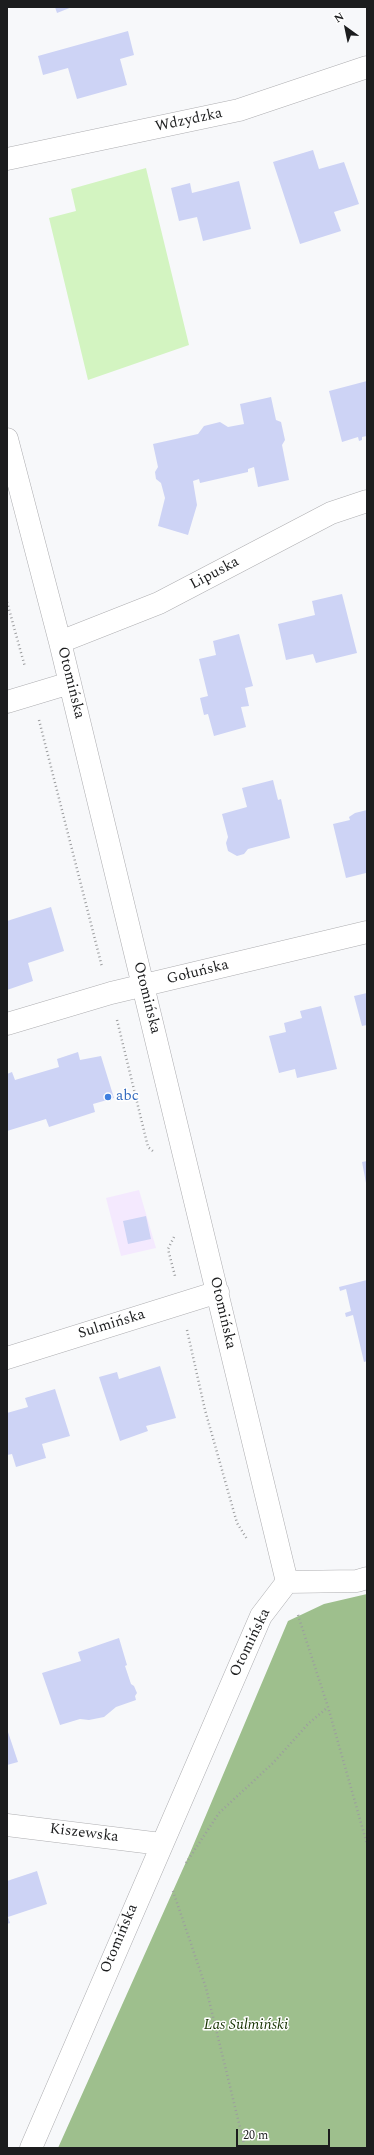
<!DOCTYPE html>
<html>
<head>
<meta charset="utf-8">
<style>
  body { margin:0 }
  #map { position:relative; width:374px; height:2155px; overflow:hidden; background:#f7f8fa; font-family:Spectral,serif }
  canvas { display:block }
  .frame { position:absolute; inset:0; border:8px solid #1c1d1e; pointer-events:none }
  .north { position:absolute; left:326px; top:8px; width:40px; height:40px; -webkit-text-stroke:3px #fff; paint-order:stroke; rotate:327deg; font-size:11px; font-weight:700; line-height:16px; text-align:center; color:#1c1d1e }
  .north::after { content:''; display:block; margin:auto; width:14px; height:18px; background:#1c1d1e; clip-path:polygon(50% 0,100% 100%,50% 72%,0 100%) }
  .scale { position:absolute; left:236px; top:2129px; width:94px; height:18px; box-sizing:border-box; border:2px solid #1c1d1e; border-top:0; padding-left:5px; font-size:12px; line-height:14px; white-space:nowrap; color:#1c1d1e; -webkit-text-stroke:3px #fff; paint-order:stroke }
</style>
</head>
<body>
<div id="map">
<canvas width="374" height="2155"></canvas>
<div class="frame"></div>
<div class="north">N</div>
<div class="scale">20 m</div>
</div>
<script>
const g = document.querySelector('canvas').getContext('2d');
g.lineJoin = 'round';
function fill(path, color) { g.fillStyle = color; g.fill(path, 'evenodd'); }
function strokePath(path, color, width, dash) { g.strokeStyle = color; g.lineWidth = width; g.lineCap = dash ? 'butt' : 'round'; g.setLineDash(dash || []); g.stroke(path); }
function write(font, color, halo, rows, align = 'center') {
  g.font = font + ' Spectral,serif'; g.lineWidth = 3; g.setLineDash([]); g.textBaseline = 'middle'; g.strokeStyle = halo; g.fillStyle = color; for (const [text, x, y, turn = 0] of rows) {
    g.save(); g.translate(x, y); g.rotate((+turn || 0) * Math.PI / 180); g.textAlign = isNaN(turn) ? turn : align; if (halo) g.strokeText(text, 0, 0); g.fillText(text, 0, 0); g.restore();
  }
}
const industrial = new Path2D(`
  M 139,1190 L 156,1248 L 121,1256 L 106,1198 Z`);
const green = new Path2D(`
  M 146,168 L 189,345 L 88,380 L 49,218 L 76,211 L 71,189 Z`);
const forest = new Path2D(`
  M 367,1594 L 367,2148 L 58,2148 L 190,1853 L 288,1621 L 324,1604 Z`);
const building = new Path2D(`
  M 55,7 L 72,7 L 57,13 Z
  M 128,31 L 134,55 L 120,59 L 127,85 L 77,99 L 68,68 L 43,75 L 38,56 Z
  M 313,150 L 319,169 L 344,162 L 359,204 L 334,212 L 341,231 L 300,244 L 273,162 Z
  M 239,181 L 251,229 L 203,241 L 197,217 L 179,221 L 171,188 L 190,183 L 192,193 Z
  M 367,381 L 367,436 L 362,437 L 362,440 L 359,441 L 358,437 L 342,442 L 329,391 Z
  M 271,397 L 276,420 L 281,422 L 285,440 L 282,445 L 289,480 L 258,487 L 254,467 L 248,469 L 248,472 L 200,483 L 199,479 L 193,481 L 197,505 L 188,535 L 158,526 L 165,498 L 161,483 L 156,479 L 155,472 L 158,467 L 153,444 L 198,434 L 204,426 L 220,422 L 228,427 L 244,424 L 240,404 Z
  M 342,594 L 357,653 L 316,663 L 313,654 L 286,660 L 278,624 L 315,615 L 312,601 Z
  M 239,634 L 253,686 L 245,688 L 249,706 L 241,707 L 246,727 L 214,736 L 208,714 L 204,715 L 200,698 L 208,696 L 199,659 L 216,655 L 213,641 Z
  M 273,780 L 278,800 L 281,799 L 290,838 L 248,849 L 244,854 L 237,856 L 228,851 L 226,843 L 228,837 L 222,814 L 247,807 L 242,788 Z
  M 367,810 L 366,873 L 346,878 L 333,824 L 350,820 L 349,817 L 355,813 Z
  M 51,907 L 64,951 L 28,963 L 33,981 L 7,990 L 7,921 Z
  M 367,993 L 367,1025 L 362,1026 L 354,996 Z
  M 321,1006 L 337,1069 L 297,1078 L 295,1069 L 279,1073 L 269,1036 L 286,1032 L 284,1023 L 302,1018 L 300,1011 Z
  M 78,1052 L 80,1060 L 101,1056 L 114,1098 L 93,1104 L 95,1112 L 49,1127 L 46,1119 L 7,1131 L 7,1074 L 12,1072 L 15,1080 L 59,1067 L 57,1059 Z
  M 367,1161 L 367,1183 L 366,1183 L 362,1162 Z
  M 146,1216 L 151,1239 L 128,1244 L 123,1221 Z
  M 367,1280 L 367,1361 L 364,1362 L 353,1315 L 346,1317 L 345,1313 L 351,1311 L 346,1289 L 340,1291 L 339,1287 Z
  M 160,1366 L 176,1418 L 146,1426 L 148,1431 L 120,1441 L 99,1377 L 117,1372 L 119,1379 Z
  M 55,1389 L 70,1436 L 42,1444 L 46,1458 L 16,1467 L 12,1454 L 7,1455 L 7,1413 L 28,1407 L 25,1398 Z
  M 119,1638 L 127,1665 L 125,1666 L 131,1684 L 134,1686 L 137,1693 L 135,1696 L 136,1700 L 116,1707 L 104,1717 L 89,1720 L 80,1719 L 60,1725 L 42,1673 L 81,1661 L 78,1652 Z
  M 7,1729 L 18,1762 L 7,1765 Z
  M 37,1871 L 47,1904 L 8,1917 L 10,1923 L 7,1924 L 7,1881 Z`);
const path = new Path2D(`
  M 7,602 L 25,667
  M 39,720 L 102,967
  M 117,1020 L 148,1147 L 154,1152
  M 174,1237 L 168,1249 L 175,1276
  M 187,1330 L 205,1410 L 237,1523 L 247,1539
  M 298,1615 L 328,1707 L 367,1844
  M 186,1863 L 219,1813 L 273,1763 L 308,1724 L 328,1707
  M 173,1891 L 206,1988 L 245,2148`);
const minor = new Path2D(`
  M 7,159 L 239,110 L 367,67
  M 7,439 L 60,642 L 287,1582
  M 60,642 L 159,603 L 331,513 L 367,501
  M 7,702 L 70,683
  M 7,1024 L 111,993 L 367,932
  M 7,1358 L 218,1292
  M 287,1582 L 357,1581 L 367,1578
  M 7,1825 L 161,1844
  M 31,2148 L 261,1616 L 287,1582`);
const markers = [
  [108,1097,4,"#3f7fe0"]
];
const streetNames = [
  ["Wdzydzka",189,121,-12],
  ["Lipuska",215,574,-28],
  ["Otomińska",70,683,76],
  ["Gołuńska",198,973,-14],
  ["Otomińska",146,998,76],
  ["Otomińska",222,1313,77],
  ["Sulmińska",112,1325,-17],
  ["Otomińska",251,1643,-64],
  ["Kiszewska",84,1834,7],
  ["Otomińska",120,1939,-67]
];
const shopNames = [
  ["abc",116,1097]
];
const parkNames = [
  ["Las Sulmiński",246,2026]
];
fill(industrial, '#f4e9fe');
fill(green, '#d3f4c1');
fill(forest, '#9ebf8d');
fill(building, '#cdd3f5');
strokePath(minor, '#aeaeb1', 23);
strokePath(path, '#9c9d9f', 2.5, [1, 3]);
strokePath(minor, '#fff', 22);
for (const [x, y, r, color] of markers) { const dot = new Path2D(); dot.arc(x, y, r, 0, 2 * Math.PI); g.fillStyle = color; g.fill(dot); strokePath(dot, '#fff', 1.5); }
write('15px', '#1c1d1e', '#fff', streetNames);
write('15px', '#366cbe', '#fff', shopNames, 'left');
write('italic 15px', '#163300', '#fff', parkNames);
</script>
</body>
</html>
